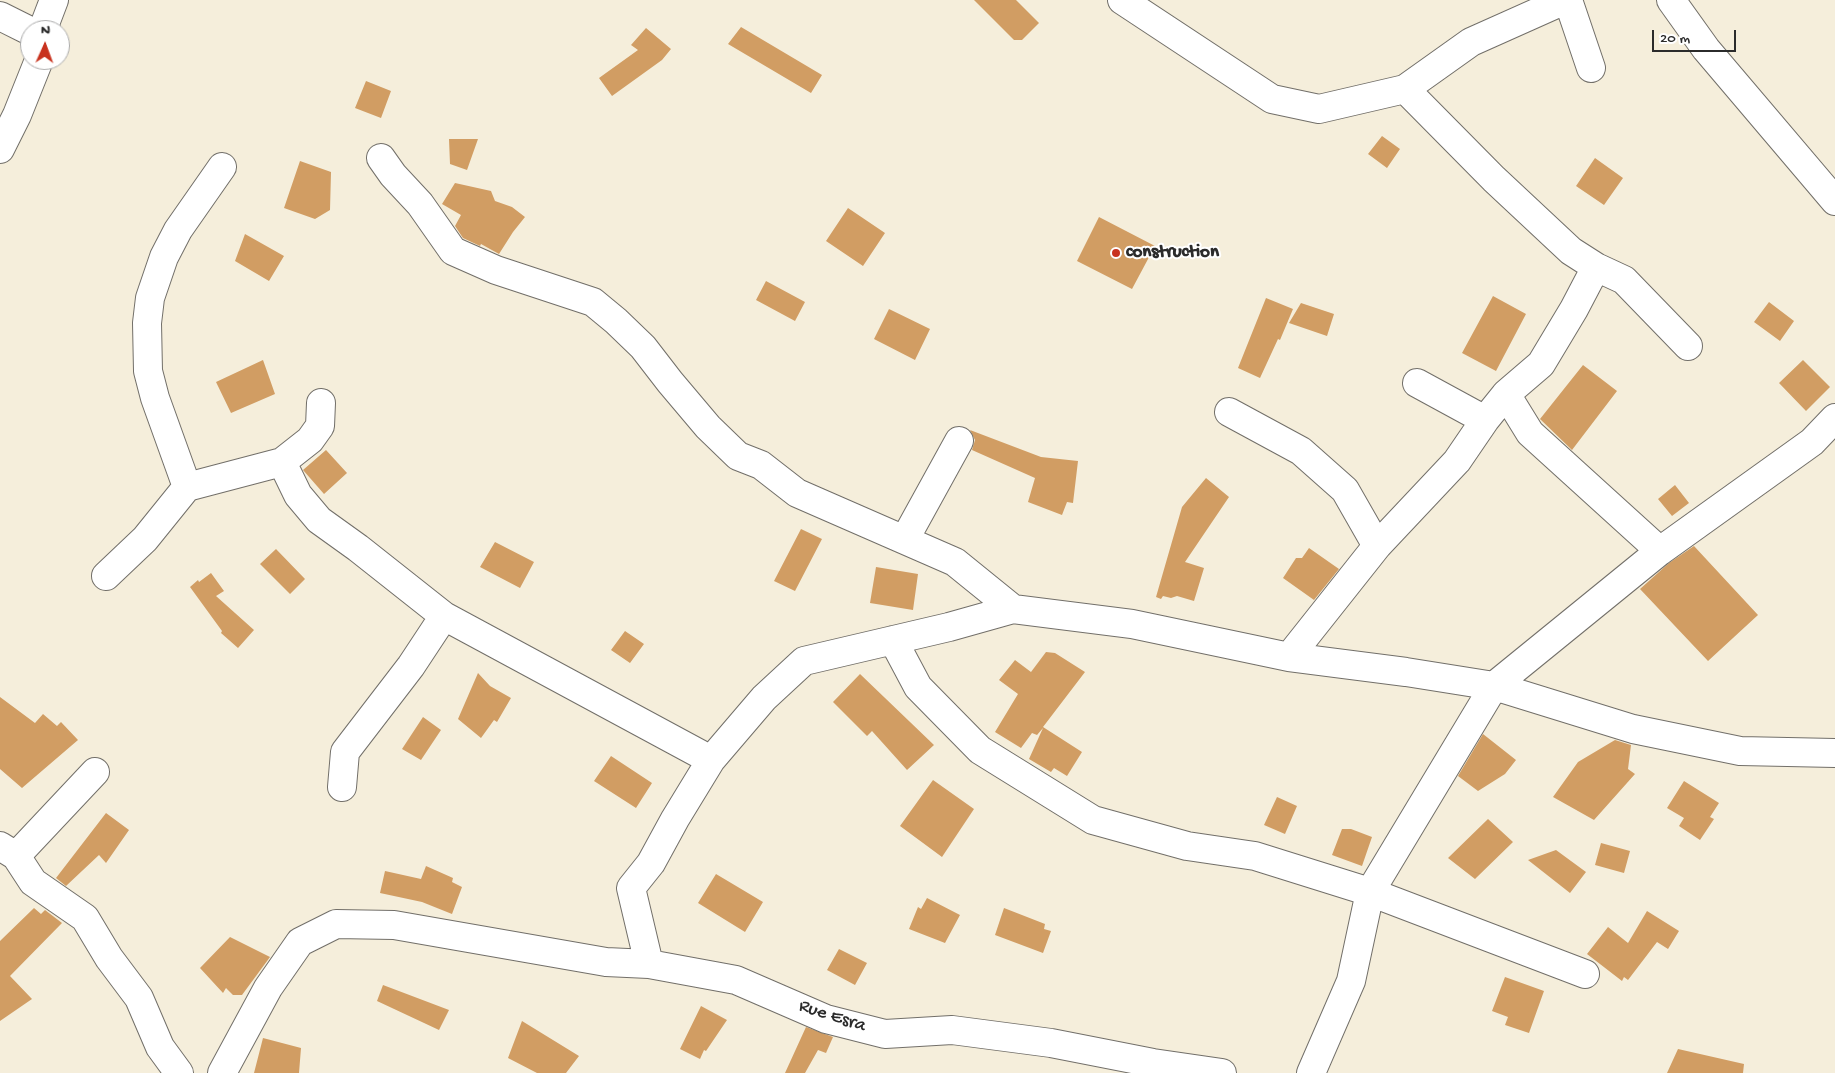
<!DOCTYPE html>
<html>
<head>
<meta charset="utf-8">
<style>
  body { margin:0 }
  #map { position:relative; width:1835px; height:1073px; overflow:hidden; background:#f5eedb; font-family:"Gochi Hand",sans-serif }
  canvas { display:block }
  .north { position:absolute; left:20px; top:20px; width:50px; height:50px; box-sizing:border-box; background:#fff; border:1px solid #aaa; border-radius:50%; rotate:2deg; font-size:14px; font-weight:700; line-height:20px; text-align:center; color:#2b2b2b }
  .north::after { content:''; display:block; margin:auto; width:18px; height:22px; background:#c8321e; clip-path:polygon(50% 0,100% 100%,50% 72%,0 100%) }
  .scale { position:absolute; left:1652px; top:30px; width:84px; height:22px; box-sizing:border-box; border:2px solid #2b2b2b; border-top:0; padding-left:6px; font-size:15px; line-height:18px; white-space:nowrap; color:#2b2b2b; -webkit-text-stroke:4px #fff; paint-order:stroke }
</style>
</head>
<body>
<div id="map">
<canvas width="1835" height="1073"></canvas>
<div class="north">N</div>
<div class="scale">20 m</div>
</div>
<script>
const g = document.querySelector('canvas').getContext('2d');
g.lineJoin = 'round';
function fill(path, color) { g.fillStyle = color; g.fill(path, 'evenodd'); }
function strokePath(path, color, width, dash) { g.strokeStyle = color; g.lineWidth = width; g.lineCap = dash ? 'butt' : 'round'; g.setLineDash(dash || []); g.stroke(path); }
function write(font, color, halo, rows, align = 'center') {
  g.font = font + ' "Gochi Hand",sans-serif'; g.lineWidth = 4; g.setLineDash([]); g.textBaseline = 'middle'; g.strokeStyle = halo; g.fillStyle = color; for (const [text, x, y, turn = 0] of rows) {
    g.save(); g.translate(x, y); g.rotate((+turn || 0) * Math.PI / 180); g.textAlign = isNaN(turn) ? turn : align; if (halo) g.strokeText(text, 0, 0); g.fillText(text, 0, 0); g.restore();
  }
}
const building = new Path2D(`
  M 974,0 L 1016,0 L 1039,23 L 1022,40 L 1014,40 Z
  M 741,27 L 822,75 L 811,93 L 728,44 Z
  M 646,28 L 671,49 L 662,60 L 612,96 L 599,78 L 638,50 L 631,45 Z
  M 366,81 L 391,91 L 381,118 L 355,108 Z
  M 1382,136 L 1400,149 L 1387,168 L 1368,154 Z
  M 449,139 L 478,139 L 467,170 L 450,164 Z
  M 1595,158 L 1623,178 L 1604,205 L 1576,186 Z
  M 300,161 L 331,172 L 330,210 L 315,219 L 284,208 Z
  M 455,183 L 491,191 L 495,201 L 512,207 L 525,217 L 513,232 L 499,254 L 481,244 L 480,246 L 463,238 L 455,226 L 461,215 L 442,204 Z
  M 848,208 L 885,233 L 863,266 L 826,241 Z
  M 1099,217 L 1155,246 L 1132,289 L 1077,261 Z
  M 245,234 L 284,256 L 269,281 L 235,261 Z
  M 766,281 L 805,302 L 795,321 L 756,300 Z
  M 1493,296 L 1526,314 L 1496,371 L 1462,353 Z
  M 1266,298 L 1293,309 L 1280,340 L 1278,339 L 1260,378 L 1238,368 Z
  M 1769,302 L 1794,321 L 1780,341 L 1754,322 Z
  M 1301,303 L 1334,314 L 1327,336 L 1289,323 Z
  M 889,309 L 930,329 L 915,360 L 874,339 Z
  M 263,360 L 275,394 L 231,413 L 216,382 Z
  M 1803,360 L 1830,387 L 1806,411 L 1779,383 Z
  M 1583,365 L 1617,391 L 1572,450 L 1540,419 Z
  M 970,430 L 1041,457 L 1078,461 L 1073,503 L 1067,502 L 1062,515 L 1028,502 L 1035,478 L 972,450 L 975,440 Z
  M 326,450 L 347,473 L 324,494 L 303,470 Z
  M 1206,478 L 1229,497 L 1185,562 L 1204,568 L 1194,601 L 1177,596 L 1171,598 L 1163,596 L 1161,599 L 1156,597 L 1182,507 Z
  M 1675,485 L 1689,503 L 1672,516 L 1658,499 Z
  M 801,529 L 822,539 L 795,591 L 774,581 Z
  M 495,542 L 534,562 L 520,588 L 480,567 Z
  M 1694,546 L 1758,615 L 1708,661 L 1640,589 L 1669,563 Z
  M 1309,548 L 1339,569 L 1314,600 L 1283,578 L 1296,558 L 1302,558 Z
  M 276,549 L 305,579 L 290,594 L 260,564 Z
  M 876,567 L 918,574 L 913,610 L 870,603 Z
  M 211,573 L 224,591 L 216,596 L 254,630 L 238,648 L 221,633 L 222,631 L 190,587 L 198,580 L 199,582 Z
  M 625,631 L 644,644 L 630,663 L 611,650 Z
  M 1046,652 L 1055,653 L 1085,672 L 1043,727 L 1082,752 L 1067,776 L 1054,768 L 1051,772 L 1029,759 L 1043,728 L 1037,735 L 1032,733 L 1021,748 L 995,732 L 1018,694 L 999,680 L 1015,660 L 1031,672 Z
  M 478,673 L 490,686 L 511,698 L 497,722 L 494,720 L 481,738 L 458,719 Z
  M 860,674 L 934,745 L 907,770 L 872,731 L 867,736 L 833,702 Z
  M 0,697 L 35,723 L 43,714 L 57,726 L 61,722 L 78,740 L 22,788 L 0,769 Z
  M 423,717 L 441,730 L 421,760 L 402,749 Z
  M 1483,734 L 1516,760 L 1505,774 L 1478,791 L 1458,776 Z
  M 1615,740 L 1631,745 L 1628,769 L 1635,774 L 1594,820 L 1553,797 L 1578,762 Z
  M 611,756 L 652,783 L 636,808 L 594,781 Z
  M 933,780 L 974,809 L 942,857 L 900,826 Z
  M 1684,781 L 1719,803 L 1710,817 L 1714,819 L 1700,840 L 1679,826 L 1684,818 L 1667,808 Z
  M 1277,797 L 1297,806 L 1285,834 L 1264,825 Z
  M 106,813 L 129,830 L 106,863 L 99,855 L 66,886 L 56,878 Z
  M 1488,819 L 1513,842 L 1475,879 L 1448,858 Z
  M 1342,829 L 1351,829 L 1372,837 L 1362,866 L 1332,855 Z
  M 1601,843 L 1630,851 L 1624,873 L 1595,865 Z
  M 1556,850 L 1586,872 L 1570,893 L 1528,860 Z
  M 426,866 L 453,878 L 452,882 L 462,887 L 452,914 L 422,902 L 380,893 L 385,871 L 421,879 Z
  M 716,874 L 763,902 L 745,932 L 698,903 Z
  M 927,898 L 960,915 L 945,943 L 909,929 L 918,907 L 921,909 Z
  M 34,908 L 41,914 L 45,910 L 62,923 L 10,976 L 32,999 L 0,1021 L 0,941 Z
  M 1004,908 L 1045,924 L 1044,929 L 1051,931 L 1043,953 L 995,935 Z
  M 1647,911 L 1679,931 L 1668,949 L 1657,942 L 1628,980 L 1624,977 L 1622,981 L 1587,954 L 1608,927 L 1628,943 Z
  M 230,937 L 270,957 L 242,995 L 233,995 L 226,988 L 223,993 L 200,968 Z
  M 839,949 L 867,963 L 855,985 L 827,970 Z
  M 1505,977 L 1544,991 L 1529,1033 L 1505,1025 L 1508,1017 L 1492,1011 Z
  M 383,985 L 449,1010 L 439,1030 L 377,1001 Z
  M 701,1006 L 727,1020 L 706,1051 L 704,1050 L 700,1059 L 680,1049 Z
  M 522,1021 L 579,1056 L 566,1073 L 537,1073 L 508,1058 Z
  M 806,1027 L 833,1037 L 826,1053 L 818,1050 L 805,1073 L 785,1073 Z
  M 263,1038 L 301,1048 L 299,1073 L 254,1073 Z
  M 1678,1049 L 1744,1064 L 1743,1073 L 1667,1073 Z`);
const minor = new Path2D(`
  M 1122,0 L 1272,99 L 1319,109 L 1405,89 L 1471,42 L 1565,0
  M 1568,0 L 1591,68
  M 1671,0 L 1706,49 L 1835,201
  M 0,16 L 30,31
  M 45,30 L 46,21 L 54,0
  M 1405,89 L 1494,179 L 1571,251 L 1596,267 L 1624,280 L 1688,346
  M 0,149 L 17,115 L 39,60
  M 381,158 L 393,175 L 420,204 L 453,251 L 496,270 L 593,302 L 616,321 L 643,347 L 670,382 L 708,427 L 738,456 L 761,465 L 797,493 L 955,562 L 1013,609
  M 1417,383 L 1485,420
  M 1506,394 L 1530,433 L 1660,551
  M 321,403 L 320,426 L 310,440 L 282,462 L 298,495 L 319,520 L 358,548 L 444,616 L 711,760 L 764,698 L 804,661 L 949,627 L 1013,609 L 1132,624 L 1289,657 L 1406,672 L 1494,686 L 1633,729 L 1740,751 L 1835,753
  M 1229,412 L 1301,451 L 1345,490 L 1377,546
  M 187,487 L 155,398 L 148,371 L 147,323 L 150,298 L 164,257 L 178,230 L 222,167
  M 905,539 L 959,441
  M 106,576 L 145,539 L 187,487 L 282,462
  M 893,640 L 918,687 L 980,750 L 1093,820 L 1187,846 L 1255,856 L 1370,892 L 1585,974
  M 1289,657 L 1377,546 L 1457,461 L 1485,420 L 1506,394 L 1541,364 L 1574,309 L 1596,267
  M 342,787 L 345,752 L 411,666 L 444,616
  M 0,846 L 16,856 L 33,882 L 85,918 L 109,958 L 139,998 L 160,1047 L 179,1073
  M 16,856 L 95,772
  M 649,964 L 631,888 L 651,863 L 675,819 L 711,760
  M 222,1073 L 268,988 L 300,942 L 336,924 L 394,925 L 606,962 L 649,964 L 736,980 L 826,1019 L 885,1034 L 952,1030 L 1051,1043 L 1153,1063 L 1222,1073
  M 1311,1073 L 1351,981 L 1370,892 L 1494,686 L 1660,551 L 1812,442 L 1835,418`);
const markers = [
  [1116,253,5,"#c8321e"]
];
const poiNames = [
  ["construction",1126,253]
];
const streetNames = [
  ["Rue Esra",832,1017,18]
];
fill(building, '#d19d63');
strokePath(minor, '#726f69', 30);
strokePath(minor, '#fff', 28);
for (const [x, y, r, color] of markers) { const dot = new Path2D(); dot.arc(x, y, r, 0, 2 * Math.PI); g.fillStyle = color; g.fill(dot); strokePath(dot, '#fff', 2); }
write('bold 19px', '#2b2b2b', '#fff', poiNames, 'left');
write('19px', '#2b2b2b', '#fff', streetNames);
</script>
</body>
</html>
